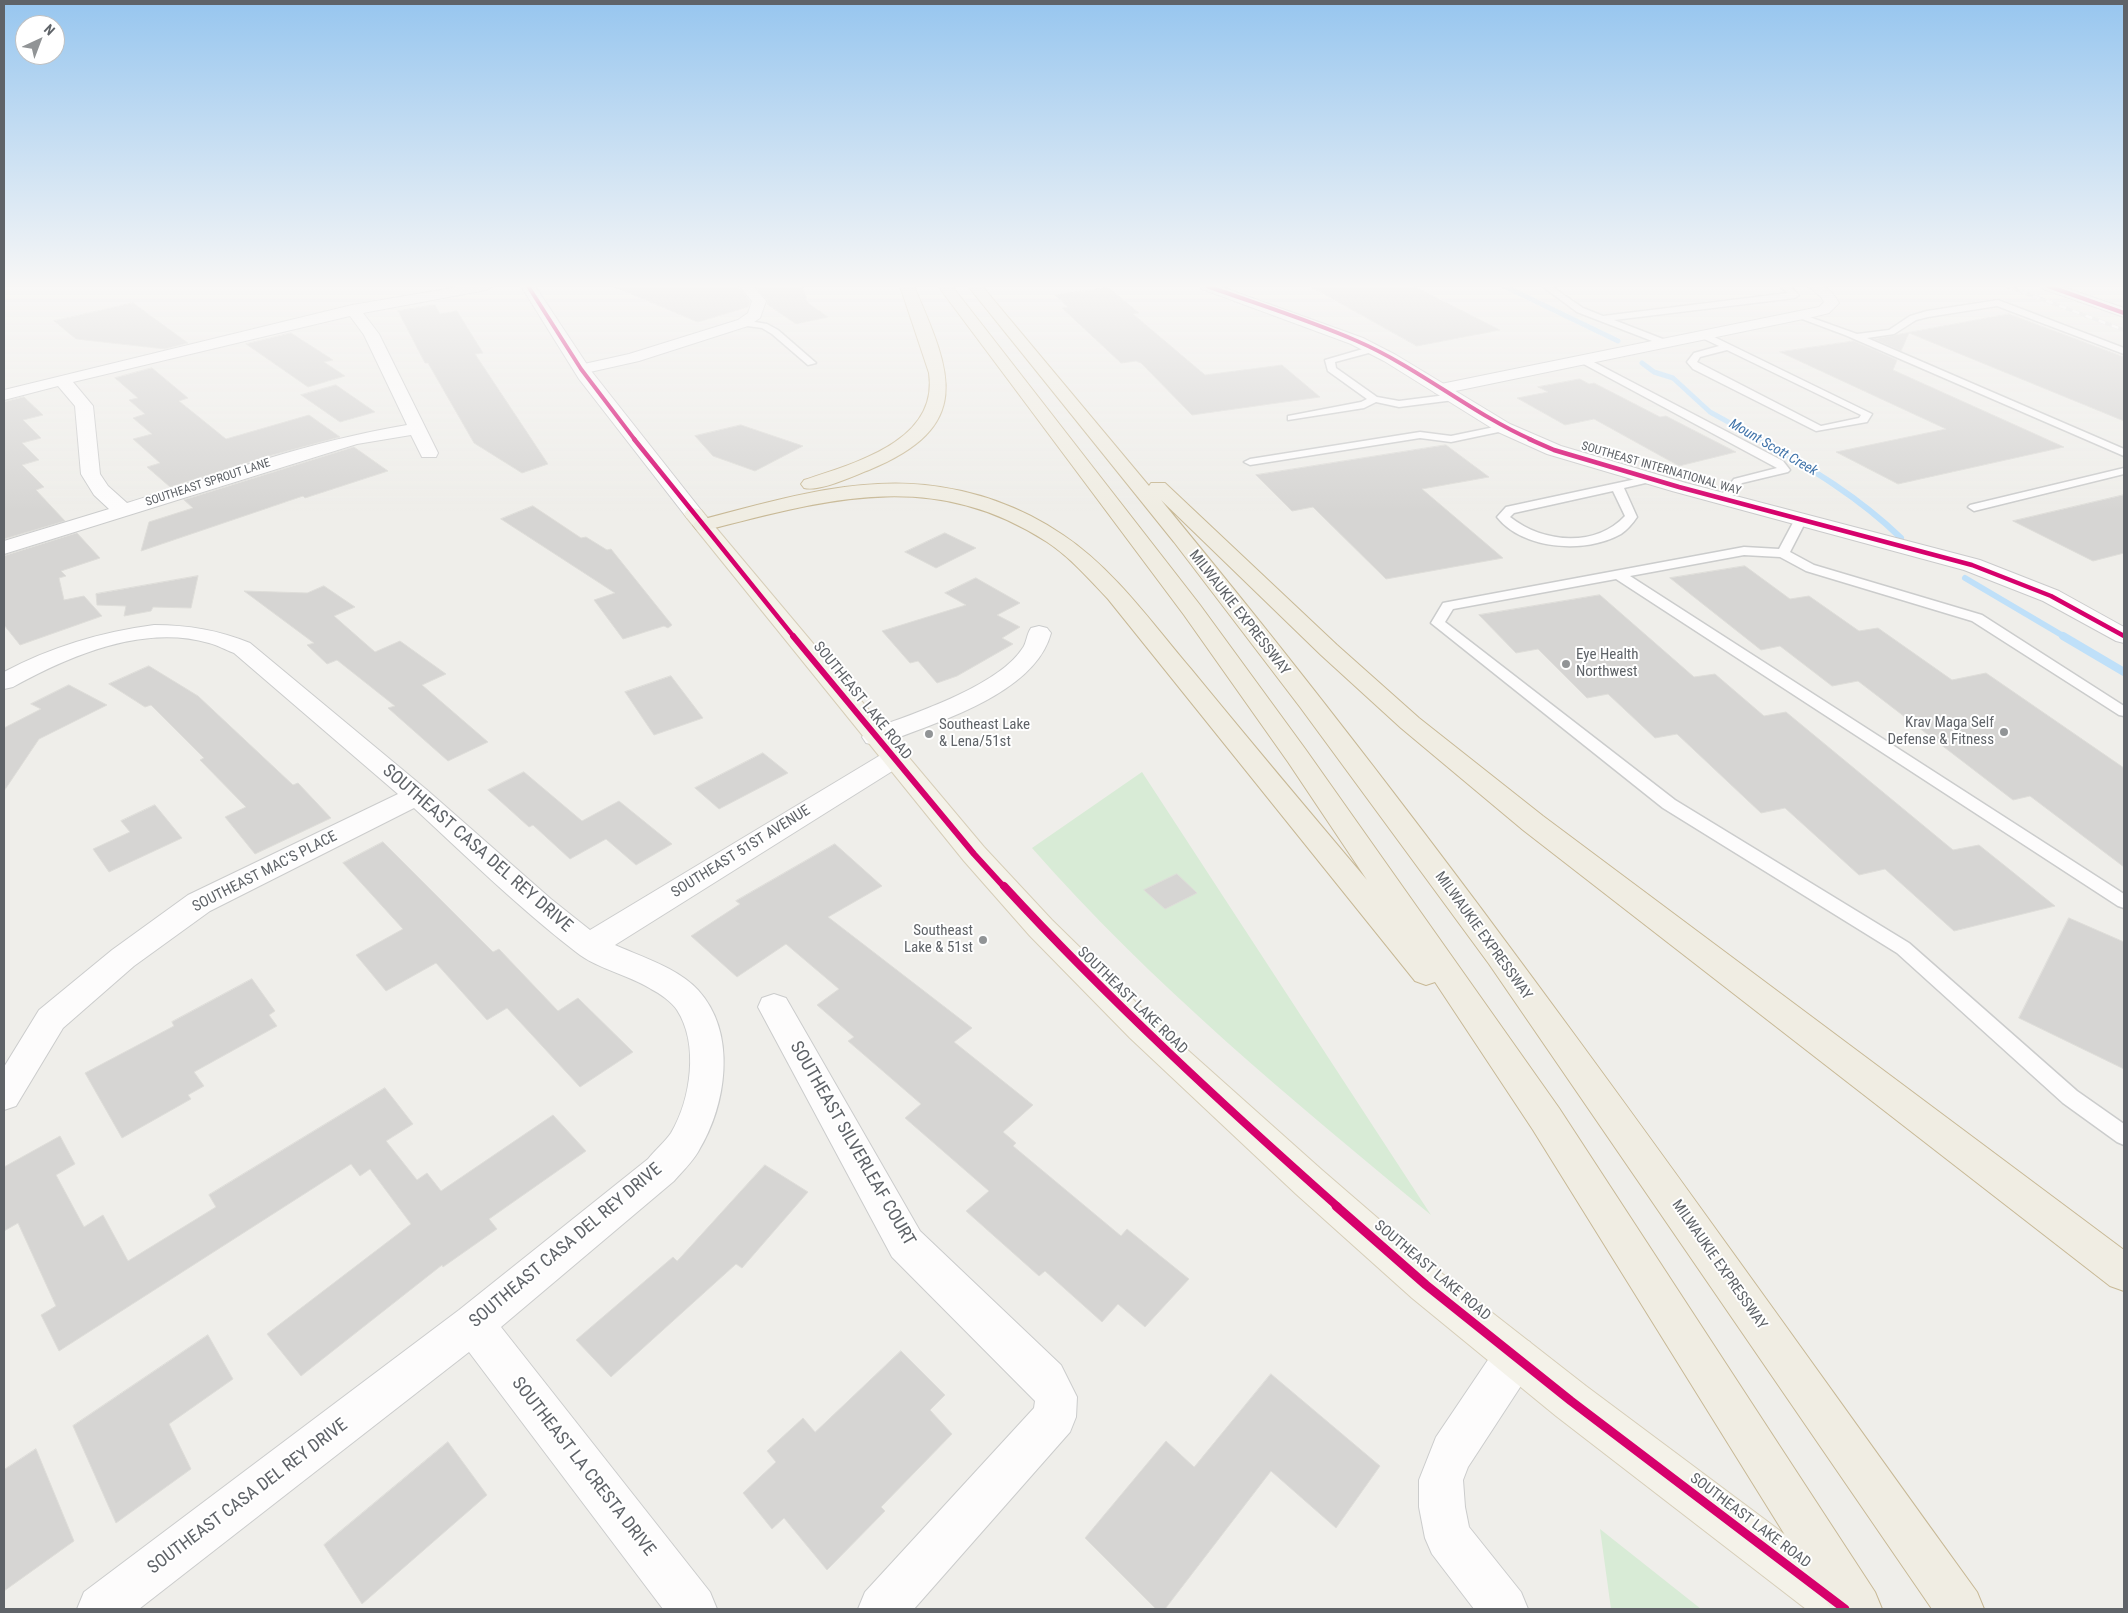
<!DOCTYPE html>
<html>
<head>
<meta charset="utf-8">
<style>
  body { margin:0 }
  #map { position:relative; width:2128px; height:1613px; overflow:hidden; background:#efeeea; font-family:"Roboto Condensed",sans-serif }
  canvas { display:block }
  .frame { position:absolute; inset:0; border:5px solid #5f6368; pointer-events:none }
  .north { position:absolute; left:15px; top:15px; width:50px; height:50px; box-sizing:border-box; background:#fff; border:1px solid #bfc1c3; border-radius:50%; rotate:43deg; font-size:14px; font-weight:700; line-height:20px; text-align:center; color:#5f6368 }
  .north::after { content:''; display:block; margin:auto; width:18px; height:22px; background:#919496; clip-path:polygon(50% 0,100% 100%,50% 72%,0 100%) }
</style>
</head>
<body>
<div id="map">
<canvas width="2128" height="1613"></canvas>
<div class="frame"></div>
<div class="north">N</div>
</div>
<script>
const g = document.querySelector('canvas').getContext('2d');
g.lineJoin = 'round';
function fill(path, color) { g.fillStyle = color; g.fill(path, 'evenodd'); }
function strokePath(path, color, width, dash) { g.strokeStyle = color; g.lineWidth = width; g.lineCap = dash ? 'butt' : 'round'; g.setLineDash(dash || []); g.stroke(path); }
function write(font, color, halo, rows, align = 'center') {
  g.font = font + ' "Roboto Condensed",sans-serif'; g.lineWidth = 4; g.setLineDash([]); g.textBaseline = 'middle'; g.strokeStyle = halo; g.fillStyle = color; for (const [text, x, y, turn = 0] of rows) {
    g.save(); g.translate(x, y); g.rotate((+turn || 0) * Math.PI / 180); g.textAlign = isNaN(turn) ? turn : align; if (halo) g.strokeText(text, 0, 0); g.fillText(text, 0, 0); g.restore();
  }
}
const green = new Path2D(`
  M 1142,772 L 1431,1215 C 1292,1100 1151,984 1032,848 Z
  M 1600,1529 L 1701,1609 L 1611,1609 Z`);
const streamFar2 = new Path2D(`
  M 1504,286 L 1618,341
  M 1642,363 L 1654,372 L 1673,378 L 1710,412 L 1761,440`);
const streamFar1 = new Path2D(`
  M 1759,439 C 1810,468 1859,497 1901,538
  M 1965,578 L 2065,637`);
const stream = new Path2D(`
  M 2063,636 L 2124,672`);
const building = new Path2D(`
  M 613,286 L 737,286 L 750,301 L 748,307 L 698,322 Z
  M 755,286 L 802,286 L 808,303 L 828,317 L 796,324 L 767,304 L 767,300 Z
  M 1310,286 L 1413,286 L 1500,330 L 1417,346 Z
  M 1109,288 L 1139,313 L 1133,314 L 1205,375 L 1282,365 L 1320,397 L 1192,415 L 1141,363 L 1136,361 L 1121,363 L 1062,308 L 1068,307 L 1055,295 Z
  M 133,303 L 188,343 L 165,349 L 76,339 L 54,321 Z
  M 435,305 L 440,314 L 457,311 L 483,353 L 475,354 L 548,464 L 522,473 L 474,443 L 428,363 L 425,363 L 398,311 Z
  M 2009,314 L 2124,357 L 2124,421 L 1909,333 L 1901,351 L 1874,339 Z
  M 291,333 L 333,360 L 324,362 L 345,376 L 308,387 L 246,344 Z
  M 1854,341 L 1897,360 L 1893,370 L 2064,447 L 1898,484 L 1836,452 L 1946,429 L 1780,352 Z
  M 152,368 L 188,398 L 179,401 L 226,439 L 309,415 L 340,437 L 265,457 L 170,487 L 147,467 L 160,463 L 133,439 L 152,434 L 133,418 L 145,414 L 129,400 L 138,398 L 115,378 Z
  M 1580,379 L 1589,384 L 1594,383 L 1660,417 L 1666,416 L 1736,452 L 1679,466 L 1594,419 L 1565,425 L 1517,398 L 1548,392 L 1538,387 Z
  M 336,385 L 375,412 L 340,422 L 301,395 Z
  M 24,397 L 43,415 L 23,420 L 41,438 L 22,443 L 39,460 L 22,465 L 44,487 L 36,490 L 65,521 L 4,539 L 4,402 Z
  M 741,425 L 803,446 L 755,471 L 713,456 L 695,436 Z
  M 1446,445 L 1489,477 L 1422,489 L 1503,558 L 1386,579 L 1313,507 L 1292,511 L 1256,475 Z
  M 354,447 L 388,471 L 305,498 L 303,496 L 141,551 L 149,522 L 193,508 L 184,500 Z
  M 2124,495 L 2124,553 L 2093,561 L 2013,521 Z
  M 533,506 L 581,538 L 586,537 L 607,550 L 611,549 L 672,625 L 668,628 L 664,626 L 623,639 L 594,600 L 615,593 L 501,519 Z
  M 77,533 L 100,558 L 61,571 L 66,576 L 59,578 L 64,600 L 84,596 L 102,616 L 20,645 L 4,625 L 4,556 Z
  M 945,533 L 976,548 L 936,568 L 905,552 Z
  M 1745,566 L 1790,599 L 1809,596 L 1859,631 L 1878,628 L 1952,680 L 1986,673 L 2124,768 L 2124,867 L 2030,796 L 2013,800 L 1858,681 L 1832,686 L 1780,646 L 1761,650 L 1670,578 Z
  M 198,576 L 191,608 L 153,607 L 151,611 L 124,616 L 126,606 L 97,605 L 96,594 Z
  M 976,578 L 1020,603 L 997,615 L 1020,627 L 1002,638 L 1013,644 L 957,676 L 937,683 L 918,661 L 910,663 L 882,631 L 966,605 L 945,593 Z
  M 324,586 L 355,607 L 334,616 L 375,652 L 400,641 L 446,674 L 422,685 L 488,742 L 448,761 L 388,708 L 395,706 L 337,660 L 327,664 L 307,645 L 314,643 L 244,591 L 307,593 Z
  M 1600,595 L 1694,677 L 1715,674 L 1764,716 L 1786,712 L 1953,850 L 1979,845 L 2055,906 L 1954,931 L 1885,869 L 1859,875 L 1785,808 L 1761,813 L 1677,734 L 1655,738 L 1608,694 L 1587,698 L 1538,649 L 1516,653 L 1479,615 Z
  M 149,666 L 198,696 L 293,785 L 298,783 L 331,818 L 255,854 L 225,817 L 246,807 L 200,760 L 204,758 L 151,705 L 145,707 L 109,684 Z
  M 671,676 L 703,718 L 654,735 L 625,692 Z
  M 69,685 L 107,705 L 39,739 L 4,791 L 4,728 L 41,709 L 31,704 Z
  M 763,753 L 788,773 L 719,809 L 695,788 Z
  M 524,772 L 582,821 L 619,801 L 672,844 L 636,865 L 606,839 L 570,859 L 533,825 L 529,827 L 488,790 Z
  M 155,805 L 182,838 L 109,872 L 93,849 L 130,832 L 121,821 Z
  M 383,842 L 493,952 L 499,949 L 558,1011 L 578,998 L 633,1052 L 580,1087 L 507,1008 L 487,1020 L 436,963 L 386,991 L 356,955 L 403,929 L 343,863 Z
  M 835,844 L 882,886 L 828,917 L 972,1028 L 954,1042 L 1033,1105 L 1003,1132 L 1016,1143 L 1013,1146 L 1121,1236 L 1127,1229 L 1189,1279 L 1145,1327 L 1118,1304 L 1102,1322 L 1045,1271 L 1039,1276 L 966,1211 L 989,1191 L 905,1118 L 921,1104 L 848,1041 L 854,1037 L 817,1005 L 839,989 L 786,944 L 737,977 L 691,936 L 740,904 L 736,901 Z
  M 1177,874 L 1197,893 L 1165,909 L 1144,890 Z
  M 2069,918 L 2124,942 L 2124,1069 L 2019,1018 Z
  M 252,979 L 275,1011 L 269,1015 L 277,1026 L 194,1072 L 204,1086 L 188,1095 L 191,1099 L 122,1138 L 85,1073 L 174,1026 L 172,1022 Z
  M 385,1088 L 413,1124 L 386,1141 L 417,1180 L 427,1173 L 441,1191 L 553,1115 L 586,1151 L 489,1219 L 497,1229 L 443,1267 L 442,1265 L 301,1376 L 267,1334 L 411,1224 L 370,1169 L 360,1176 L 351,1164 L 59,1351 L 41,1315 L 56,1306 L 18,1223 L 4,1231 L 4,1167 L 60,1136 L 75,1164 L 56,1175 L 84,1227 L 103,1215 L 128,1261 L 216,1207 L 209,1195 Z
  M 765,1165 L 808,1192 L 742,1268 L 736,1264 L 611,1377 L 576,1340 L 673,1257 L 677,1261 Z
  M 208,1335 L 233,1379 L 169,1424 L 191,1469 L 116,1523 L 73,1426 Z
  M 901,1351 L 945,1395 L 930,1410 L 952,1434 L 881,1507 L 885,1511 L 827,1570 L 784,1518 L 772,1529 L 743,1493 L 776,1462 L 767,1451 L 803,1418 L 815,1432 Z
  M 1271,1374 L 1380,1466 L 1336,1528 L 1271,1471 L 1165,1609 L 1156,1609 L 1085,1538 L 1166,1441 L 1194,1467 Z
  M 448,1442 L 487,1495 L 362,1604 L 324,1545 Z
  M 36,1449 L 74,1541 L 4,1591 L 4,1470 Z`);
const lane = new Path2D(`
  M 1542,286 L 1551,286 L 1583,308 L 1603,316 L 1788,293 L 1780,286 L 1789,286 L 1799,295 L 1795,298 L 1614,320 L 1668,341 L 1670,343 L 1665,346 L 1577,312 Z
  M 1998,300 L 2124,348 L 2124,354 L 1997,306 L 1928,317 L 1916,320 L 1894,334 L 1867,338 L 2124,449 L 2124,456 L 1845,335 L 1794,316 L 1801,314 L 1857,334 L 1889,330 L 1910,316 L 1927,311 Z
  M 743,320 L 767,324 L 778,330 L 816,363 L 808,365 L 772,334 L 762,328 L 740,325 L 740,321 Z
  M 1700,333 L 1706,333 L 1872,414 L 1867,422 L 1816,431 L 1693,369 L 1687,362 L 1694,353 L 1719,346 L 1700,337 ZM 1727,350 L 1861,415 L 1859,418 L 1821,426 L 1697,362 L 1700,357 Z
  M 1373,346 L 1376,347 L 1376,351 L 1335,362 L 1336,368 L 1377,397 L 1399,401 L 1454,394 L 1459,397 L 1454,400 L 1399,407 L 1376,402 L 1364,408 L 1288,420 L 1288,416 L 1361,402 L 1367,399 L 1328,371 L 1325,360 Z
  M 1578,357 L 1584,357 L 1783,461 L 1790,470 L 1788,472 L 1742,483 L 1728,501 L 1720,501 L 1718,499 L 1734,479 L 1777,468 L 1578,361 Z
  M 1504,425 L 1508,426 L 1508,430 L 1451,442 L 1420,438 L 1250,465 L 1244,462 L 1250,459 L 1420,432 L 1451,436 Z
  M 2124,468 L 2124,474 L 1974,511 L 1968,507 L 1970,505 Z
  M 1650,476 L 1656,479 L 1654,481 L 1624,488 L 1637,517 C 1633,523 1627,530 1621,534 C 1586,554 1523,550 1497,517 L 1506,507 ZM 1613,491 L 1625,516 C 1595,548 1543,543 1510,517 L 1514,513 Z
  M 1801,515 L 1807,519 L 1790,552 L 1814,565 L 1982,615 L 2124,706 L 2124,716 L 2119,715 L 1972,621 L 1806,571 L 1780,557 L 1744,555 L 1630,576 L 2124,894 L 2124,908 L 2118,906 L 1616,579 L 1453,609 L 1445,622 L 1675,800 L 1909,943 L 2077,1091 L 2124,1124 L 2124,1145 L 2117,1142 L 2063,1103 L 1897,953 L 1663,808 L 1431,623 L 1443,603 L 1448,602 L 1744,547 L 1779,549 L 1795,519 Z`);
const street = new Path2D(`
  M 464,286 L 493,286 L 486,290 L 363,313 L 379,334 L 438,453 L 436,457 L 422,457 L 411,435 L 357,444 L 4,554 L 4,541 L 109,509 L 94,495 L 81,474 L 75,406 L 58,386 L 4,400 L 4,390 L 352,305 ZM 350,316 L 364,335 L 407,425 C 311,441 219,474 127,503 L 108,486 L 100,474 L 93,406 L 73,382 Z
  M 739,286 L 753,286 L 766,301 L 760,318 L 748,326 L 639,361 L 581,374 L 573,369 L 575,366 L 629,354 L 738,320 L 748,313 L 752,301 Z
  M 1808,286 C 1824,284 1831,289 1839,303 L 1829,313 L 1813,317 L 1441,394 L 1435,393 L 1433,389 L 1435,385 L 1441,384 L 1819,307 L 1824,302 L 1821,297 Z
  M 154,625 C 189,625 218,630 250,643 L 427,790 L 551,899 L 590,930 L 884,753 L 893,751 L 902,753 L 906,759 L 902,765 L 615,945 C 642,957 678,968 698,990 C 738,1034 726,1106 698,1152 C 692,1162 682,1172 674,1181 L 501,1327 L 710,1592 L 717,1609 L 663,1609 L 469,1352 L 139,1609 L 77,1609 L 84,1592 L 459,1310 L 648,1159 C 655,1150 665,1142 671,1133 C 691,1099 699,1044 677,1010 C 672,1002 659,993 651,989 C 627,974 597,969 576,952 C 519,908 467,857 414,808 L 210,911 L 134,966 L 63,1028 L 16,1106 L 4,1110 L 4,1067 L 39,1010 L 112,950 L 188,895 L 398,794 L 234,653 C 226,650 217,645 209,643 C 143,624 69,656 13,687 L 4,689 L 4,672 C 51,647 101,632 154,625 Z
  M 1039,626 L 1047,628 L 1051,633 C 1035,694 937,722 884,743 L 875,745 L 866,743 L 862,737 L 866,731 C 908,716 997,687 1022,649 C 1027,643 1026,635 1031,628 Z
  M 774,994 L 786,998 L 920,1231 L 1061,1365 L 1077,1397 L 1076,1417 L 1070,1432 L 914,1609 L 858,1609 L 865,1592 L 1034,1408 L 1035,1401 L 892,1257 L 758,1007 L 762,998 Z
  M 1515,1336 L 1530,1342 L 1536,1357 L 1530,1372 L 1468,1467 L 1463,1480 L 1465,1507 L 1469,1527 L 1521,1592 L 1528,1609 L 1474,1609 L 1432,1554 L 1425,1538 L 1419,1507 L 1419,1480 L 1436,1437 L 1500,1342 Z`);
const secondary = new Path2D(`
  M 521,286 L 535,286 L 592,372 L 701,510 L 704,514 L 701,518 L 694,520 L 687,518 L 579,379 Z
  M 1200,286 L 1219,286 L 1363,338 L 1396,355 L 1510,424 L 1561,446 L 1686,483 L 1980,560 L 2059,591 L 2124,627 L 2124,643 L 2116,641 L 2043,601 L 1964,570 L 1672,491 L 1547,454 L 1498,432 L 1384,361 L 1351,344 L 1202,289 Z
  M 2041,286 L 2060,286 L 2124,308 L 2124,317 L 2043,289 Z`);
const primary = new Path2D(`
  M 694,508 L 701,510 L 984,847 L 1052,920 L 1154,1020 L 1322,1170 L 1440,1272 L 1586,1386 L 1862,1592 L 1869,1609 L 1806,1609 L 1556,1416 L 1412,1298 L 1296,1194 L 1130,1038 L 1030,936 L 964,861 L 687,518 L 684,514 L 687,510 Z`);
const highway = new Path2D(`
  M 900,286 L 914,286 C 951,372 976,426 869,470 C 853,476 820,492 804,488 L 801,484 L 804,480 C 855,463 939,441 929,373 Z
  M 938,286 L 952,286 L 1200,605 L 1306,750 L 1559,1108 L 1875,1592 L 1882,1609 L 1831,1609 L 1533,1130 L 1435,982 L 1426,985 L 1415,981 L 1108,599 C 1089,579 1070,557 1047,542 C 931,467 826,500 703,531 L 696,529 L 693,525 L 696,521 C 770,502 848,477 925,485 C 974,490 1022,507 1063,535 C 1114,569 1152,623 1191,669 C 1249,740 1308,810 1367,880 L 1288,762 L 1184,615 Z
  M 968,286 L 982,286 L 1149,486 L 1151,483 L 1165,483 L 1337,645 L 1419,718 L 1543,816 L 2124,1250 L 2124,1291 L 2110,1286 L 1523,830 L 1401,728 L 1321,655 L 1161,500 C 1451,850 1711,1224 1977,1592 L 1984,1609 L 1932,1609 L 1489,964 L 1300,707 L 1174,542 Z`);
const rail = new Path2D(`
  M 2007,286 L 2124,330`);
const cyclewayFar4 = new Path2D(`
  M 528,286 L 581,369 L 635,440
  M 1207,286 C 1257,304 1309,320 1357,341 C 1419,368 1471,413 1532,440
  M 2048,286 L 2124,313`);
const cyclewayFar3 = new Path2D(`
  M 634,439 L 794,637
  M 1529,439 L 1554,450 L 1679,487 L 1972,565 L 2051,596 L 2124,636`);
const cyclewayFar2 = new Path2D(`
  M 793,636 L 974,854 L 1005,888`);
const cyclewayFar1 = new Path2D(`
  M 1004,886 C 1109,1000 1222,1104 1338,1207`);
const cycleway = new Path2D(`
  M 1336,1206 L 1426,1285 L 1571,1401 L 1845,1609`);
const markers = [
  [1566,664,5,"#919496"],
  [2004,732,5,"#919496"],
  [929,734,5,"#919496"],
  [983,940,5,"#919496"]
];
const farStreetnames = [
  ["SOUTHEAST INTERNATIONAL WAY",1661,469,16],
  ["SOUTHEAST SPROUT LANE",208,483,-18]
];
const farWaternames = [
  ["Mount Scott Creek",1773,448,30]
];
const streetNames = [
  ["MILWAUKIE EXPRESSWAY",1239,613,52],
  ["SOUTHEAST LAKE ROAD",862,701,51],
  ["SOUTHEAST 51ST AVENUE",741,852,-32],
  ["SOUTHEAST MAC'S PLACE",265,872,-27],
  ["MILWAUKIE EXPRESSWAY",1483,936,54],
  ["SOUTHEAST LAKE ROAD",1132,1001,44],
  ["MILWAUKIE EXPRESSWAY",1719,1265,55],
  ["SOUTHEAST LAKE ROAD",1432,1271,40],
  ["SOUTHEAST LAKE ROAD",1750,1521,37]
];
const poiNames = [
  ["Eye Health",1576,655],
  ["Northwest",1576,672],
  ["Krav Maga Self",1994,723,"right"],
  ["Defense & Fitness",1994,740,"right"],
  ["Southeast Lake",939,725],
  ["& Lena/51st",939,742],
  ["Southeast",973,931,"right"],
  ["Lake & 51st",973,948,"right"]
];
const nearStreetnames = [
  ["SOUTHEAST CASA DEL REY DRIVE",477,849,41],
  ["SOUTHEAST SILVERLEAF COURT",852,1144,60],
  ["SOUTHEAST CASA DEL REY DRIVE",566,1246,-40],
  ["SOUTHEAST LA CRESTA DRIVE",583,1467,52],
  ["SOUTHEAST CASA DEL REY DRIVE",248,1497,-37]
];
fill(green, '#d8ebd6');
strokePath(streamFar2, '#bfe0f9', 5);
strokePath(streamFar1, '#bfe0f9', 6);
strokePath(stream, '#bfe0f9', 8);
fill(building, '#d6d5d3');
strokePath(building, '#deddd9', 1);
strokePath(lane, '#cbcccc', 3);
strokePath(street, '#cbcccc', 2);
strokePath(secondary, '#cacacb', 2);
strokePath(primary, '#d7ceb8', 2);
strokePath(highway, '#c8b996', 2);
fill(lane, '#fdfcfc');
fill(street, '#fdfcfc');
fill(secondary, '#fdfcfc');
fill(primary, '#f4f2e9');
fill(highway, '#f0ede3');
strokePath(rail, '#e4e4e4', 4);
strokePath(rail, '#fff', 2.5, [7]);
strokePath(cyclewayFar4, '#d6006c', 4);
strokePath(cyclewayFar3, '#d6006c', 4.5);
strokePath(cyclewayFar2, '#d6006c', 6);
strokePath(cyclewayFar1, '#d6006c', 8);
strokePath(cycleway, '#d6006c', 9);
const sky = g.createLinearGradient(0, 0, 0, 511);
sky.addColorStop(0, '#97c6ef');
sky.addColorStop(0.56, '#f8f7f6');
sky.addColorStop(1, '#f8f7f600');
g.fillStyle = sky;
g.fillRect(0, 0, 2128, 511);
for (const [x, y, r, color] of markers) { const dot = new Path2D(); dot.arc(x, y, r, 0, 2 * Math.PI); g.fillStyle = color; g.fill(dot); strokePath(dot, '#fff', 2); }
write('12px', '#5f6368', '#fff', farStreetnames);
write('italic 14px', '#4174aa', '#fff', farWaternames);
write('15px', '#5f6368', '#fff', streetNames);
write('15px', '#5f6368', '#fff', poiNames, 'left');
write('18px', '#5f6368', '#fff', nearStreetnames);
</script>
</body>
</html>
